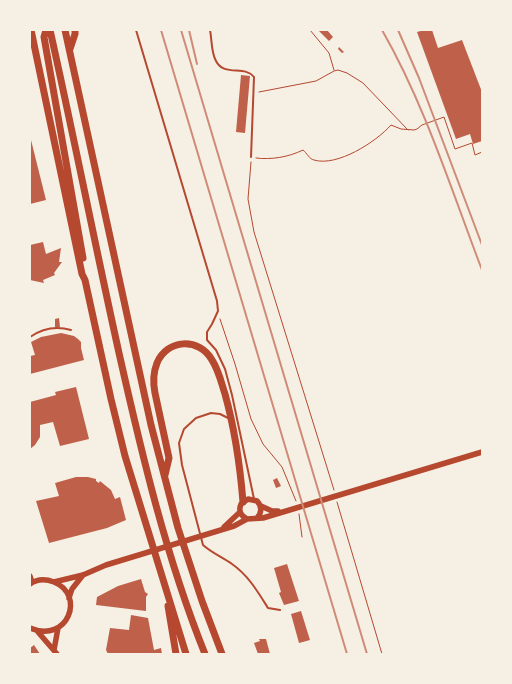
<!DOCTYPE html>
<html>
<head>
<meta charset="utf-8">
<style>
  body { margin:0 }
  #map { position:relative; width:512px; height:684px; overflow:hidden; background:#f6efe4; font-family:"DM Sans",sans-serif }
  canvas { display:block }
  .frame { position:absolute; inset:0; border:31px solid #f6efe4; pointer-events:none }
</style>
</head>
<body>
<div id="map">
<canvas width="512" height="684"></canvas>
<div class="frame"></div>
</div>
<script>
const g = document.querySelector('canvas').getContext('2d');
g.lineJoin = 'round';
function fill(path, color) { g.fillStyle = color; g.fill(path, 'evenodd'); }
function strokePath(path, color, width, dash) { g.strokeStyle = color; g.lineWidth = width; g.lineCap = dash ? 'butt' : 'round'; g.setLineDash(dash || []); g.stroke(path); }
const building = new Path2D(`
  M 318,30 L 327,30 L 333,37 L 329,41 Z
  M 424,30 L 432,30 L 438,48 L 462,40 L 482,92 L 482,141 L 473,144 L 470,134 L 456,139 L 417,32 Z
  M 339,47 L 344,52 L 342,53 L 338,49 Z
  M 241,75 L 250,76 L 245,133 L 236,132 Z
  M 30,136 L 46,200 L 30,204 Z
  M 43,242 L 46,254 L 61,248 L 59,262 L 62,262 L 54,273 L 55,275 L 43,280 L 44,283 L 30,280 L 30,245 Z
  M 59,318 L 60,327 L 55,327 L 55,319 Z
  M 61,333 L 74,336 L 78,339 L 81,342 L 81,348 L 84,360 L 30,374 L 30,356 L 35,355 L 31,342 L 41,337 Z
  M 76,387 L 89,439 L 60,446 L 53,422 L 40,425 L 40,437 L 35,445 L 30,449 L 30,402 L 56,395 L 55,392 Z
  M 76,477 L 88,477 L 96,479 L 96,481 L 99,483 L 100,481 L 111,490 L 115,499 L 120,497 L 126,520 L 107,528 L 49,543 L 36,501 L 59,496 L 55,483 Z
  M 277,478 L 281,486 L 276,488 L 273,480 Z
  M 287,564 L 299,601 L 284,605 L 279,593 L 281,592 L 274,568 Z
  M 141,579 L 145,592 L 148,594 L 146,597 L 146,611 L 96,605 L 97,597 L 118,586 Z
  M 301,611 L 310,640 L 299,643 L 291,614 Z
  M 131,615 L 148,618 L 154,650 L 161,648 L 162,654 L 108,654 L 106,650 L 110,628 L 129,630 Z
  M 259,639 L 266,639 L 270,654 L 258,654 L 254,643 L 260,641 Z
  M 34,645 L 40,654 L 30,654 L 30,648 Z`);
const path = new Path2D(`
  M 310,30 L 329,53 L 334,70
  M 259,92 L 316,81 L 334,71 L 338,70 L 347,73 L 363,83 L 408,130
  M 256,158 C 271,160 289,157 303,150 C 307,153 309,159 314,160 C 337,167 376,142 391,125 L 401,129 L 414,130 L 417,129 L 422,125 L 444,117 L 455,149 L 472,143 L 475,155 L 482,152
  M 251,162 L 248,199 L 254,232 L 334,490
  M 220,319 L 235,364 L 251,419 L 263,444 L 282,467 L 296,501
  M 337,502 L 382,654
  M 299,514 L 302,537`);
const service = new Path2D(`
  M 136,30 L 217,301 L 218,311 L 212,324 L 207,332 L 207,340 L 216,350 L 225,369 L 232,395 L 254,499
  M 210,30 C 212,40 211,52 216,61 C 224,77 245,65 254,77 L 251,157
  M 30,337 C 43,328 57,326 71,330
  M 228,418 L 220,414 L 211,413 L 196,418 L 184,429 L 179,443 L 182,465 L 203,545 C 212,553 222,557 232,564 C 248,575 258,592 268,608 L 280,610`);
const tertiary = new Path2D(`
  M 261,506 L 272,511 L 278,511
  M 247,519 C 241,516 238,511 241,504 L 248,499 L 257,501 C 262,506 262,513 257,518
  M 224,527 L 240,512
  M 30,576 L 32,582
  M 54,582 L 83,575 L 106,565 L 234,526 L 247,519 L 263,518 L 482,452
  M 30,584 C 37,579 46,579 54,582 C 86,595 68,644 30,628
  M 69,598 L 72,589 L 83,575
  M 38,632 L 57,654
  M 54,650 L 58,628`);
const trunk = new Path2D(`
  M 31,30 L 82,274 L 85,280 L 111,399 L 125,456 L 186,654
  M 46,30 L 44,37 L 83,258
  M 50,30 C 74,137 95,245 119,353 C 142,455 166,557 205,654
  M 65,30 L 151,425 L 178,528 L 202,601 L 222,654
  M 70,49 L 75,34 L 75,30
  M 165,475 L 169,458 L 155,393 C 153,383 153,373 157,363 C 167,339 199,337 212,360 C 219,371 221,382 225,394 C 235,430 240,465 243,502
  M 168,606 L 176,654`);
const rail = new Path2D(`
  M 161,30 L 347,654
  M 181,30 L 367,654
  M 189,30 L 197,64
  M 382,30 C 425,105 451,189 482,270
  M 398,30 L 419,78 L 482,245`);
fill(building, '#bf614a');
strokePath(path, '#b5482f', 1);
strokePath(service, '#b5482f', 2);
strokePath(tertiary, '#b5482f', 5.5);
strokePath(trunk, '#b5482f', 7);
strokePath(rail, '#cf8b77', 2);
</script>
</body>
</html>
